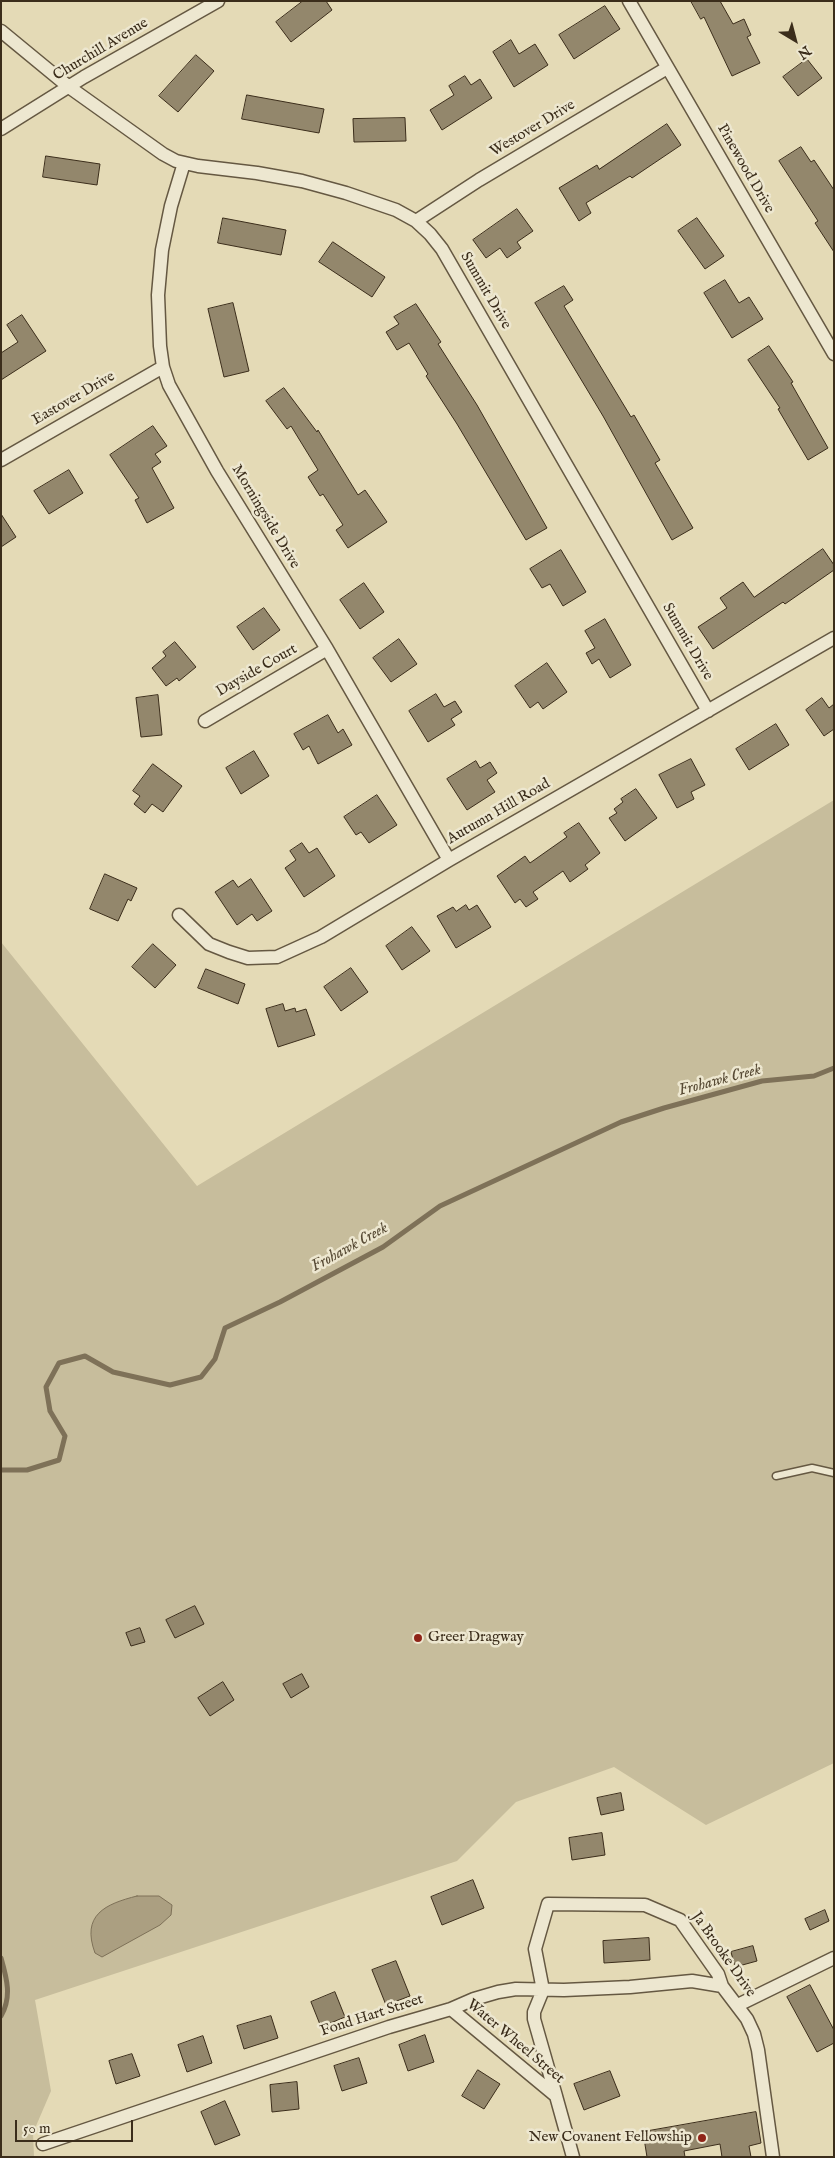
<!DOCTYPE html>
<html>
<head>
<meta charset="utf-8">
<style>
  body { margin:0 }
  #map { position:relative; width:835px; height:2158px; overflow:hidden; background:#e4dab6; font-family:"IM FELL English",serif }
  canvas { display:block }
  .frame { position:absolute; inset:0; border:2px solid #3b2d1b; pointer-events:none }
  .north { position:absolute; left:770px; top:15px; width:50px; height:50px; -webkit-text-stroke:4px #ede7d0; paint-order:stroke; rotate:143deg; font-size:14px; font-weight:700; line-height:20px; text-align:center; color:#3b2d1b }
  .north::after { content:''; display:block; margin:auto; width:18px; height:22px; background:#3b2d1b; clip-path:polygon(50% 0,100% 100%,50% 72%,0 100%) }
  .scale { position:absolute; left:15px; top:2120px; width:118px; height:22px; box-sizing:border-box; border:2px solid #3b2d1b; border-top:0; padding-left:6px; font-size:15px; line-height:18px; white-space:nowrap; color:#3b2d1b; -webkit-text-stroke:4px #ede7d0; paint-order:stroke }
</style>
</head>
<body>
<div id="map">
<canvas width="835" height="2158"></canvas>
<div class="frame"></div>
<div class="north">N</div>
<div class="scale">50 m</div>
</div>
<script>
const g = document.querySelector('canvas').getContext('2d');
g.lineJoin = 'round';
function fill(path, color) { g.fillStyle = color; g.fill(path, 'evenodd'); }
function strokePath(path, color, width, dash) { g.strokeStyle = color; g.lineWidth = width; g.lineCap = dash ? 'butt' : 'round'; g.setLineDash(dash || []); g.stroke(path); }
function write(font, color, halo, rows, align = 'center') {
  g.font = font + ' "IM FELL English",serif'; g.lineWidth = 5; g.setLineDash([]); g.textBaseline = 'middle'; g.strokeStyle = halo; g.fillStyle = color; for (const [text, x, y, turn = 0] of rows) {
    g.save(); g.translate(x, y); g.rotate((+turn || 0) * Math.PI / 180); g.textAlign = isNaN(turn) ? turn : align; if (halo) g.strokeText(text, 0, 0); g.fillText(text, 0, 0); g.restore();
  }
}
const green = new Path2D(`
  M 834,800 L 834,1763 L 706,1825 L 614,1767 L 516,1802 L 457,1861 L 35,2000 L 51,2091 L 33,2133 L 34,2157 L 1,2157 L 1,942 L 197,1186 Z`);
const water = new Path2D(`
  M 137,1896 L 159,1896 L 172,1905 L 171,1915 L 160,1925 L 102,1957 L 95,1953 C 81,1915 105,1904 137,1896 Z`);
const stream = new Path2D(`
  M 1,1470 L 27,1470 L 59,1460 L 65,1436 L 50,1411 L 46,1387 L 59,1363 L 85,1356 L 113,1372 L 170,1385 L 201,1377 L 215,1359 L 225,1328 L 280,1302 L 383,1247 L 440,1206 L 621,1122 L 664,1108 L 762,1081 L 814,1076 L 834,1068
  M 1,1958 C 7,1979 12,1997 1,2016`);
const building = new Path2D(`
  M 303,1 L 326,1 L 332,10 L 291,42 L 276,22 Z
  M 691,1 L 720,1 L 733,24 L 744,19 L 751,35 L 747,37 L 760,63 L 732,76 L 704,17 L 701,19 Z
  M 605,6 L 620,29 L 574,59 L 559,35 Z
  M 511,40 L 519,54 L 535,44 L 548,65 L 514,87 L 493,52 Z
  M 196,55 L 214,71 L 178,112 L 159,96 Z
  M 807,59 L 822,78 L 798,96 L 783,77 Z
  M 465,76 L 471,85 L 480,79 L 492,98 L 442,130 L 430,110 L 454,95 L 449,86 Z
  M 247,95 L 324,109 L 319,133 L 242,119 Z
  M 405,118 L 406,141 L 354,142 L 353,119 Z
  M 667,124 L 681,145 L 632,178 L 630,176 L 586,203 L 591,213 L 579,221 L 559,188 L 597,165 L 599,169 Z
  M 801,147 L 811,162 L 814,160 L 834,190 L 834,252 L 815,223 L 818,221 L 779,161 Z
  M 46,156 L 100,164 L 97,185 L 43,177 Z
  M 517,209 L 533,231 L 517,242 L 521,248 L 507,258 L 500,248 L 486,258 L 473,240 Z
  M 223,218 L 286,230 L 281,255 L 218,243 Z
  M 697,218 L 724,256 L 705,269 L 678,231 Z
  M 333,242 L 385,277 L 372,297 L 319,262 Z
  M 725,280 L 739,303 L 749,297 L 763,319 L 732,338 L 704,293 Z
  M 564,286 L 573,300 L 564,306 L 631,417 L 634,415 L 660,460 L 655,463 L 693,528 L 672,540 L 603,416 L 535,303 Z
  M 233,303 L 249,371 L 224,377 L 208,309 Z
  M 416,304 L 441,342 L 438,344 L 477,405 L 547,528 L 526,540 L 457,424 L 426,376 L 428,374 L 409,343 L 397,350 L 386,332 L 399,324 L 394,317 Z
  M 22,315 L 46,351 L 1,380 L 1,353 L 18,342 L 7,325 Z
  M 769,346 L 793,382 L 791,383 L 828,448 L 808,460 L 778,409 L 780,408 L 748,360 Z
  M 284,388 L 317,432 L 318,430 L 358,495 L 365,490 L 387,522 L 348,548 L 336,530 L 343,525 L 323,494 L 320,496 L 308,477 L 318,470 L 291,426 L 287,429 L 266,401 Z
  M 153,426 L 167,446 L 155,454 L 161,462 L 152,468 L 174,508 L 147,523 L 135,500 L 139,498 L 110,455 Z
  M 69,470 L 83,493 L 49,514 L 34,491 Z
  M 1,514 L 16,537 L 1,547 Z
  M 823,549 L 834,565 L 834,570 L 785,604 L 783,602 L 713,649 L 698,627 L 727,608 L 720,598 L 743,582 L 754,597 Z
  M 561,550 L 586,592 L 563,606 L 550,584 L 542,588 L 530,569 Z
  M 364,583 L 384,612 L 360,629 L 340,600 Z
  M 264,608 L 280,630 L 253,650 L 237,627 Z
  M 605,619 L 631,665 L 610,678 L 599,659 L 592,664 L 586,653 L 595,648 L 585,631 Z
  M 399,639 L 417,664 L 391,682 L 373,658 Z
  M 175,642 L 196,667 L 179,681 L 177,678 L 166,686 L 152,668 L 166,656 L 163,652 Z
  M 547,663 L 567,692 L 543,709 L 538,702 L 530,708 L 515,686 Z
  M 436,694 L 444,707 L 455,701 L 462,712 L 451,719 L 455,725 L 428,742 L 409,711 Z
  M 158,695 L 162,735 L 141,737 L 136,698 Z
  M 822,698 L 829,708 L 834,704 L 834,729 L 824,736 L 806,710 Z
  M 328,715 L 338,733 L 343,729 L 352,745 L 318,764 L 309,746 L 303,750 L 294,734 Z
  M 776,724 L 789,745 L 749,770 L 736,749 Z
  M 254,751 L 269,776 L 241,794 L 226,768 Z
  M 691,759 L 705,785 L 691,792 L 694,799 L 677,808 L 659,775 Z
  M 476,761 L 480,768 L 490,762 L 497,773 L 487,780 L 495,792 L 467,810 L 447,779 Z
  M 153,764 L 182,786 L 163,812 L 152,804 L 145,813 L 134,804 L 140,796 L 133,791 Z
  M 636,789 L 657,818 L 625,841 L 609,818 L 617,813 L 614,809 L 623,802 L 621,799 Z
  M 377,795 L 397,825 L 369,843 L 361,832 L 356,835 L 344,817 Z
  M 579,823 L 600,853 L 585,865 L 588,869 L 570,882 L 563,871 L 533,892 L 538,899 L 526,907 L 520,899 L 515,903 L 497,876 L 525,856 L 530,863 L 567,837 L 564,833 Z
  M 302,843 L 309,853 L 317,848 L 335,876 L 304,897 L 285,868 L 296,860 L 290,851 Z
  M 105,874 L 137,888 L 131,901 L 128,899 L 118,921 L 90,909 Z
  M 251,879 L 272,911 L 257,921 L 252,914 L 237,925 L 215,892 L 233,880 L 238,887 Z
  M 466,905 L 469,910 L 477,905 L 491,927 L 456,948 L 437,916 L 453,907 L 456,911 Z
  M 412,927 L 430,951 L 402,970 L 386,946 Z
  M 153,944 L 176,965 L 155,988 L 132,967 Z
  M 351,968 L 368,992 L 341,1011 L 324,987 Z
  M 206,969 L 245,984 L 238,1004 L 198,988 Z
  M 283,1004 L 285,1011 L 295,1008 L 296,1012 L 306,1009 L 315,1035 L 278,1047 L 266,1009 Z
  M 195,1606 L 204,1624 L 175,1638 L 166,1620 Z
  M 140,1628 L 145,1642 L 131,1646 L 126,1633 Z
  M 302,1674 L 309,1687 L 291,1698 L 283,1684 Z
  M 223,1682 L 234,1700 L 210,1716 L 198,1698 Z
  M 621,1793 L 624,1810 L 601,1815 L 597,1798 Z
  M 602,1833 L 605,1855 L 572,1860 L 569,1838 Z
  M 473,1880 L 484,1908 L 442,1925 L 431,1897 Z
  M 825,1910 L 829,1921 L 810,1930 L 805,1919 Z
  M 649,1938 L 650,1960 L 604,1963 L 603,1941 Z
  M 753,1946 L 757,1961 L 735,1967 L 731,1952 Z
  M 396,1961 L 410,1996 L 386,2005 L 372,1970 Z
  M 810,1985 L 834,2030 L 834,2043 L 817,2052 L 787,1997 Z
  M 335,1992 L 345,2017 L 321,2027 L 311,2002 Z
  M 271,2016 L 278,2038 L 244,2049 L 237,2026 Z
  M 425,2035 L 434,2062 L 408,2071 L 399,2045 Z
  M 203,2036 L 212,2063 L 187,2072 L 178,2045 Z
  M 132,2054 L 140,2076 L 116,2084 L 109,2061 Z
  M 359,2058 L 367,2083 L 342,2091 L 334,2066 Z
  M 478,2070 L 500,2084 L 484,2109 L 462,2096 Z
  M 610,2071 L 620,2096 L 584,2110 L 574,2084 Z
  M 297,2082 L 299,2109 L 272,2112 L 270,2085 Z
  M 225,2101 L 240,2135 L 215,2145 L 201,2112 Z
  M 756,2112 L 761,2143 L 749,2146 L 751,2157 L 722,2157 L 720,2144 L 684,2151 L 685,2157 L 647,2157 L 643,2132 Z`);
const service = new Path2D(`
  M 776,1476 L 812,1468 L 834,1473`);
const minor = new Path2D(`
  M 629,1 L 834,354
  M 1,31 L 69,87 L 163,154 L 176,161 L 198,166 L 257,173 L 302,181 L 346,193 L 396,210 L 416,221 L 430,234 L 442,249 L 708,711
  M 1,129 L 84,77 L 218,1
  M 184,163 L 171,206 L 162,250 L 158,295 L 160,346 L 163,367 L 169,385 L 217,471 L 327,649 L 449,860
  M 416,221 L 479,180 L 667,68
  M 1,460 L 163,367
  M 205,721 L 327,649
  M 179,915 L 209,944 L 229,952 L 248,958 L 277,957 L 321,937 L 449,860 L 834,638
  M 738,2005 L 834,1958
  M 451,2009 L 556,2096 L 573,2157
  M 556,2096 L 534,2019 L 534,2012 L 543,1990 L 535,1949 L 548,1904 L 645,1905 L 680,1920 L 718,1974 L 722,1986 L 747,2019 L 754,2034 L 758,2050 L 773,2157
  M 43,2144 L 389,2027 L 451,2009 L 474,1999 L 498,1992 L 516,1989 L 564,1990 L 630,1987 L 692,1981 L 722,1986`);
const markers = [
  [418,1638,5,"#8f2418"],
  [702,2138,5,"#8f2418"]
];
const streetNames = [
  ["Churchill Avenue",101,50,-31],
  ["Westover Drive",533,129,-31],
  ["Pinewood Drive",745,169,60],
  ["Summit Drive",485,291,60],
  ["Eastover Drive",74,399,-30],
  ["Morningside Drive",265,517,59],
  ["Summit Drive",687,642,60],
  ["Dayside Court",257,671,-30],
  ["Autumn Hill Road",499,812,-30],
  ["Ja Brooke Drive",723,1955,55],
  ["Fond Hart Street",372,2016,-18],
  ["Water Wheel Street",515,2042,40]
];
const poiNames = [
  ["Greer Dragway",428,1638],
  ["New Covanent Fellowship",692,2138,"right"]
];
const waterNames = [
  ["Frohawk Creek",720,1081,-15],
  ["Frohawk Creek",350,1248,-29]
];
fill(green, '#c7bd9c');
fill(water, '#ab9f81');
strokePath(water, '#7e7158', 1);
strokePath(stream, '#7e7158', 5);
fill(building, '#93876c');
strokePath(building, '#3b2d1b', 1);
strokePath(service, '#655842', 9);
strokePath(minor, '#655842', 15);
strokePath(service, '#ede7d0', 6);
strokePath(minor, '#ede7d0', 12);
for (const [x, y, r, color] of markers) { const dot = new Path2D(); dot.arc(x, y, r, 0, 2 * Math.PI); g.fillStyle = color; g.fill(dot); strokePath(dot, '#ede7d0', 2); }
write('15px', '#3b2d1b', '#ede7d0', streetNames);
write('15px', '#3b2d1b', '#ede7d0', poiNames, 'left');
write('italic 16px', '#574a34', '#ede7d0', waterNames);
</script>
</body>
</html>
